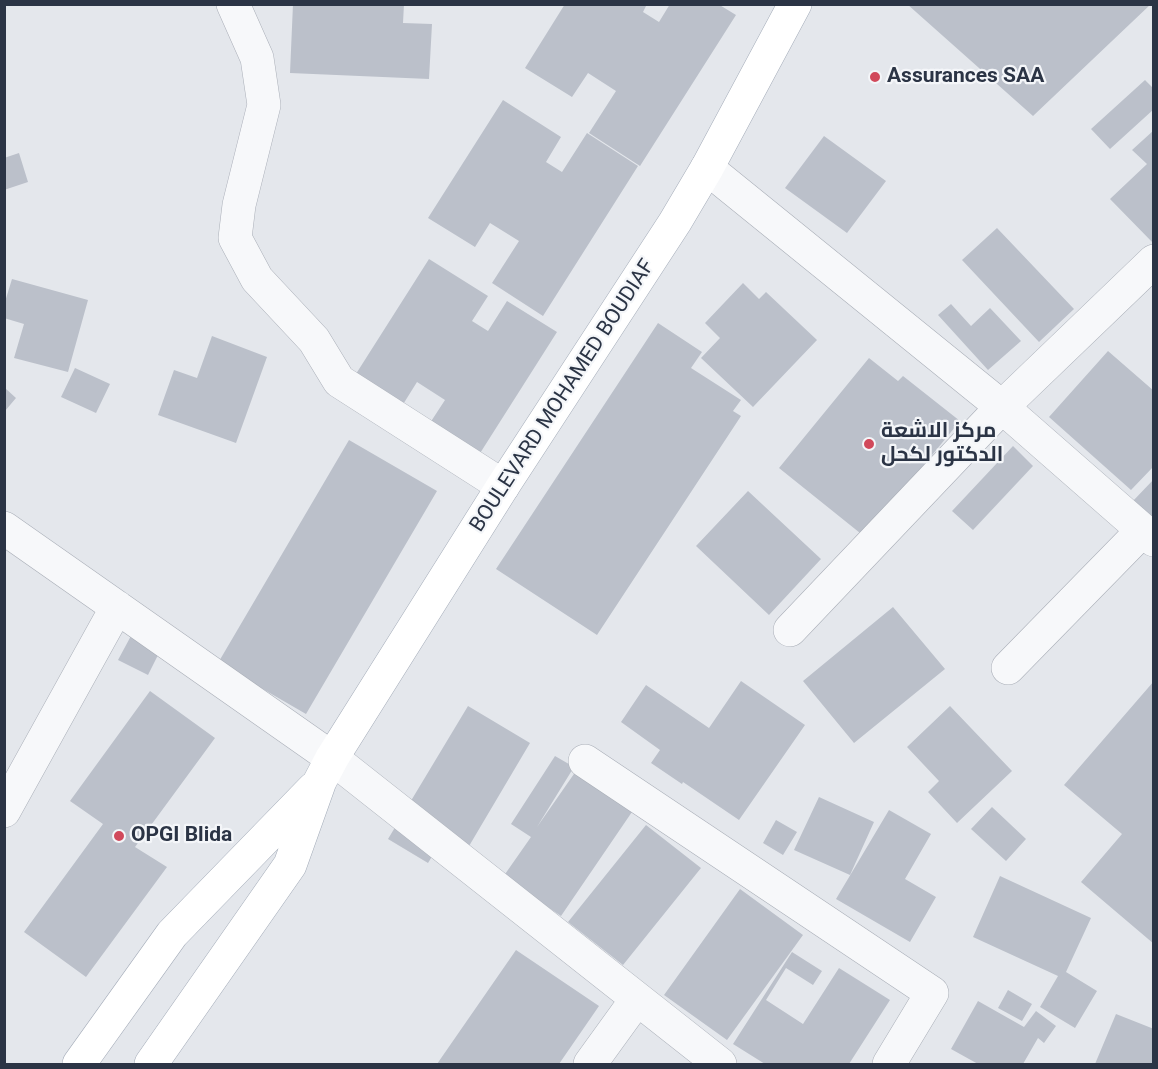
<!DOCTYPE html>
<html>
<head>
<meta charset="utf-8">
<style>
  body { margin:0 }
  #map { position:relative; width:1158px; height:1069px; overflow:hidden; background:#e4e7ec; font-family:Roboto,sans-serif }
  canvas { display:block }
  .frame { position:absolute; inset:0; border:6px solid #2b3445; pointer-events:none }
</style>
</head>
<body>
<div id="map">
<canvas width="1158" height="1069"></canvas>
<div class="frame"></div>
</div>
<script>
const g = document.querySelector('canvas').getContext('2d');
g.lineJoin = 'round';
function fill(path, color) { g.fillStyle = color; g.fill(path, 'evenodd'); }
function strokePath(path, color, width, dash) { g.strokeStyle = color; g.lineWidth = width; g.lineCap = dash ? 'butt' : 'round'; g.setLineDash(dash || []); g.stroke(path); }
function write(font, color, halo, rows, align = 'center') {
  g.font = font + ' Roboto,Cairo,sans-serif'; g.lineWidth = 4.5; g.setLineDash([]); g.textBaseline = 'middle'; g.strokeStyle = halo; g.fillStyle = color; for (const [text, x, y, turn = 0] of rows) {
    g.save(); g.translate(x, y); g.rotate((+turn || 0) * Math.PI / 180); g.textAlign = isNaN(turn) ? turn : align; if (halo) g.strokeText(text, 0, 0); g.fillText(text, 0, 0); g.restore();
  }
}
const building = new Path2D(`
  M 293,4 L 404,4 L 403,23 L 432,24 L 429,79 L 290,73 Z
  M 565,4 L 647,4 L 643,12 L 659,22 L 670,4 L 718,4 L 736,15 L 640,166 L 589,133 L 616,91 L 588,73 L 572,97 L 525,68 Z
  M 907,4 L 1151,4 L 1033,116 Z
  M 1145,80 L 1154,89 L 1154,109 L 1110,149 L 1091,129 Z
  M 503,100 L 561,137 L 546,162 L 562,172 L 587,133 L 638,166 L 543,316 L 492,283 L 519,241 L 490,223 L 475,247 L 428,218 Z
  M 1154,130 L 1154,244 L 1110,199 L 1147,164 L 1132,150 Z
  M 824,136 L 886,181 L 847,233 L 785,188 Z
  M 19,153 L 28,182 L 4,190 L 4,158 Z
  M 997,228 L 1074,309 L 1039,342 L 962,260 Z
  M 429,259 L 488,296 L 472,321 L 488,331 L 507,301 L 557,332 L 477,458 L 428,426 L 445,400 L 417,382 L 402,406 L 354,377 Z
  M 12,279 L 88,300 L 68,372 L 14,358 L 24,324 L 4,318 L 4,305 Z
  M 743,283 L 759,299 L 766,292 L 817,340 L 753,407 L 701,358 L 720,338 L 705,323 Z
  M 951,304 L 971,326 L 990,308 L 1021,341 L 988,370 L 938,315 Z
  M 658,323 L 702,352 L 691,368 L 741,400 L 733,411 L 741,416 L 597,635 L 496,569 Z
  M 212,336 L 267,357 L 236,443 L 158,415 L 174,370 L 197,378 Z
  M 1108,351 L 1154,391 L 1154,466 L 1131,490 L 1049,417 Z
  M 869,358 L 898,381 L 903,376 L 960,421 L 865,537 L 779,468 Z
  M 75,368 L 110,384 L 96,413 L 61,397 Z
  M 5,388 L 16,398 L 5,411 Z
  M 349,440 L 437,491 L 306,714 L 218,663 Z
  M 1013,446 L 1033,466 L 973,530 L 952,511 Z
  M 1154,479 L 1154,522 L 1132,502 Z
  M 748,491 L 821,559 L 769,615 L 696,546 Z
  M 893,607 L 945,669 L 854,743 L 803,681 Z
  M 132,634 L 161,649 L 148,675 L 118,660 Z
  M 741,681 L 805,725 L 739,820 L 683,782 L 682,784 L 651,763 L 660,750 L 621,722 L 646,685 L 709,728 Z
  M 1154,681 L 1154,944 L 1081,882 L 1122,834 L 1064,785 Z
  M 150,691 L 215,738 L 135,847 L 167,867 L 86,977 L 24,932 L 103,824 L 70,801 Z
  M 468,706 L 530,743 L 459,863 L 436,850 L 428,863 L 388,839 Z
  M 950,706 L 1012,771 L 957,823 L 928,792 L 939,781 L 907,747 Z
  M 555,756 L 574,767 L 537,827 L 576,771 L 634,809 L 561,916 L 503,877 L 531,837 L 511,824 Z
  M 819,797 L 874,822 L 850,875 L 794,850 Z
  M 992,807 L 1026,839 L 1006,861 L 971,829 Z
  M 889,810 L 931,834 L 905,879 L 936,897 L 910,942 L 836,899 Z
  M 776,820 L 797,832 L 783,855 L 763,843 Z
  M 646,825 L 701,868 L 623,965 L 568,922 Z
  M 1000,876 L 1091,918 L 1066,972 L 1097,991 L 1075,1028 L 1040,1007 L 1058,976 L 973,937 Z
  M 740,889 L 803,935 L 727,1040 L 664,995 Z
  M 516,950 L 599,1006 L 559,1064 L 437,1064 Z
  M 792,952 L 822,971 L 813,985 L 786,968 L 766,1000 L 803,1024 L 839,968 L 890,1000 L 849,1064 L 765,1064 L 733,1044 Z
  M 1008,990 L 1032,1004 L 1022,1021 L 998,1008 Z
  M 978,1001 L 1024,1027 L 1036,1011 L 1056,1026 L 1044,1043 L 1038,1038 L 1023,1064 L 978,1064 L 951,1049 Z
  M 1116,1014 L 1154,1029 L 1154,1064 L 1095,1064 Z`);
const minor = new Path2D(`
  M 233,4 L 257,58 L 264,105 L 239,205 L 235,238 L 257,279 L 314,340 L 339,381 L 503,486
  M 707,168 L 1002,407 L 1154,540
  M 4,528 L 332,758 L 720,1064
  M 790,630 L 1002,407 L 1154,261
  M 1008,668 L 1143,530
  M 585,761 L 932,993 L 889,1064
  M 4,811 L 117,607
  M 590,1064 L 637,999`);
const major = new Path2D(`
  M 79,1064 L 172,934 L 313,789
  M 151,1064 L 290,865 L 320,781 L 332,758 L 503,486 L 675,222 L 707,168 L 795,4`);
const markers = [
  [875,77,6,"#d1495b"],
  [869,444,6,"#d1495b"],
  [119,836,6,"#d1495b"]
];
const poiNames = [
  ["Assurances SAA",887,77],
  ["مركز الاشعة",881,432],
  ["الدكتور لكحل",881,456],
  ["OPGI Blida",131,836]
];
const streetNames = [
  ["BOULEVARD MOHAMED BOUDIAF",563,396,-57]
];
fill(building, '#bbc0ca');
strokePath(minor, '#a9aeb7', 34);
strokePath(major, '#a3abb8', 34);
strokePath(minor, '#f7f8fa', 33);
strokePath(major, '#fff', 33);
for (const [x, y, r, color] of markers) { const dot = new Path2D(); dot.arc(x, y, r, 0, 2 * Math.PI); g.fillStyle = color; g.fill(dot); strokePath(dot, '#f4f6f9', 2); }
write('bold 21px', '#2b3445', '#f4f6f9', poiNames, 'left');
write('21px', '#2b3445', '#f4f6f9', streetNames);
</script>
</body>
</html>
